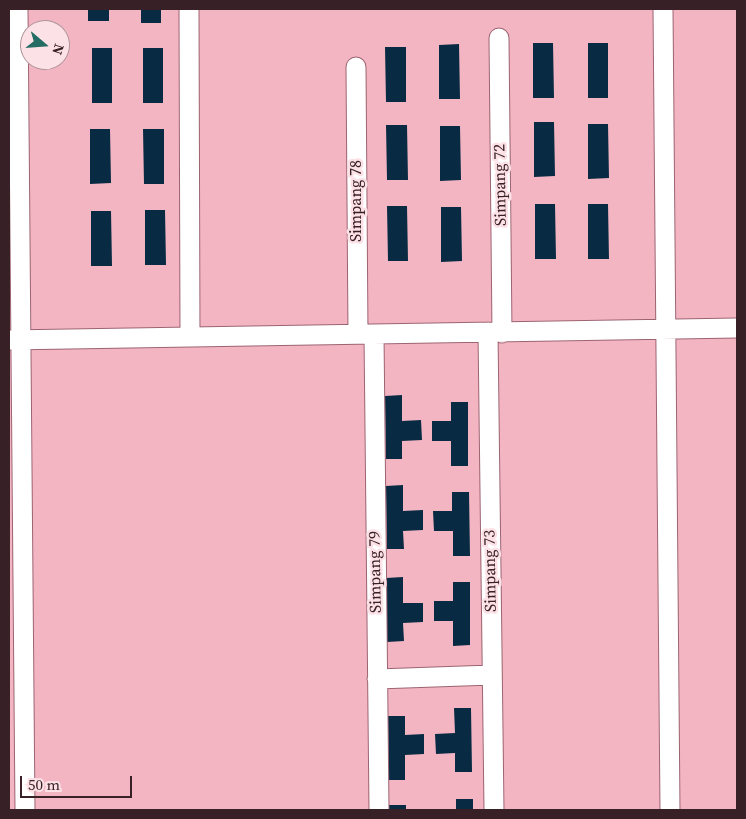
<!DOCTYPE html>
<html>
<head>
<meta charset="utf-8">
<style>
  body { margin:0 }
  #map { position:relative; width:746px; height:819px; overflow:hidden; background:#f4b5c3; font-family:"Source Serif 4",serif }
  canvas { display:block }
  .frame { position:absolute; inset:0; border:10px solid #382126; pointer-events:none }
  .north { position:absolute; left:20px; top:20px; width:50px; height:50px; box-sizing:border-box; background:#fce2e7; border:1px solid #ae959a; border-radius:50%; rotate:108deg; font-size:14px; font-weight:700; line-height:20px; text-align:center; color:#382126 }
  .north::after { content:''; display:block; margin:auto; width:18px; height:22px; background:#256d64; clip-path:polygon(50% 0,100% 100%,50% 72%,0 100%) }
  .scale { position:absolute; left:20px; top:776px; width:112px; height:22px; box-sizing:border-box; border:2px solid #382126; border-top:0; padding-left:6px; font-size:15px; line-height:18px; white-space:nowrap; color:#382126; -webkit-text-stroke:4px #fce2e7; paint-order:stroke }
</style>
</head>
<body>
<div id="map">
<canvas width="746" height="819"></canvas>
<div class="frame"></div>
<div class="north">N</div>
<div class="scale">50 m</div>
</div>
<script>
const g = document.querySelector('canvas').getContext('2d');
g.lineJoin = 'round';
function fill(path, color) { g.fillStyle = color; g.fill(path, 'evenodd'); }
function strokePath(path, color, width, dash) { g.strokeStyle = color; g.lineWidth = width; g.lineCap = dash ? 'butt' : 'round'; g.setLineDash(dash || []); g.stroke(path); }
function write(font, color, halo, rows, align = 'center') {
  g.font = font + ' "Source Serif 4",serif'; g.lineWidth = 5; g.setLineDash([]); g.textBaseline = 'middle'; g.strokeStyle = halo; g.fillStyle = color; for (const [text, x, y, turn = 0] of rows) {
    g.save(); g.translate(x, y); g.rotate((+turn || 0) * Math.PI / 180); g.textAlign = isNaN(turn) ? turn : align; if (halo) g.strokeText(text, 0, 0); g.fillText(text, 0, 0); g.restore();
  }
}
const building = new Path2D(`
  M 88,9 L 109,9 L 109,21 L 88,21 Z
  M 141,9 L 161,9 L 161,23 L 141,23 Z
  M 533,43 L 553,43 L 554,98 L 533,98 Z
  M 588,43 L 608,43 L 608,98 L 588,98 Z
  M 459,44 L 460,99 L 439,99 L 439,45 Z
  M 385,47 L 406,47 L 406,102 L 386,102 Z
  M 92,48 L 112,48 L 112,103 L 92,103 Z
  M 143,48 L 163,48 L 163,103 L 143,103 Z
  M 534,122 L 554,122 L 555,176 L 534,177 Z
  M 588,124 L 608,124 L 609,178 L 588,179 Z
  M 386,125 L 407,125 L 408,180 L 387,180 Z
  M 440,126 L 460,126 L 461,180 L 440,181 Z
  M 90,129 L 110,129 L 111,183 L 90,184 Z
  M 143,129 L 164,129 L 164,184 L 144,184 Z
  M 535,204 L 555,204 L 556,259 L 535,259 Z
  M 588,204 L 608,204 L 609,259 L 588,259 Z
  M 387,206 L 407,206 L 408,261 L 388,261 Z
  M 441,207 L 461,207 L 462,261 L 441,262 Z
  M 145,210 L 165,210 L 166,265 L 145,265 Z
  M 91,211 L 111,211 L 112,266 L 91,266 Z
  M 402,395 L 402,421 L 421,420 L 422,440 L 402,441 L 402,459 L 386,459 L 385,396 Z
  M 451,402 L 468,402 L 468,466 L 451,466 L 451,441 L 432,441 L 432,421 L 451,421 Z
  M 403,485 L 403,511 L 423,510 L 423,530 L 403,531 L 404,549 L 387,549 L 386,486 Z
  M 452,492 L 469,492 L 470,556 L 453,556 L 453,531 L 434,531 L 433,511 L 452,511 Z
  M 403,577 L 403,603 L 423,603 L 423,622 L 403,623 L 404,641 L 387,642 L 386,578 Z
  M 453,582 L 470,582 L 470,645 L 453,646 L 453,621 L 434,621 L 434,601 L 453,601 Z
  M 454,708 L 471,708 L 472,772 L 455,772 L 455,753 L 436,754 L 435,734 L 455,733 Z
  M 388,716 L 405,716 L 405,735 L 424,734 L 424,754 L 405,755 L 405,780 L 389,780 Z
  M 456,799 L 473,799 L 473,810 L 456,810 Z
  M 388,805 L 406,805 L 406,810 L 388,810 Z`);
const street = new Path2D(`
  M 18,9 L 25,810
  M 189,9 L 190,337
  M 663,9 L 670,810
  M 499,38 L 502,333
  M 356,67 L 358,334
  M 488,332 L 494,810
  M 374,334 L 379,810
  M 9,340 L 737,328
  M 377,679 L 492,675`);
const streetNames = [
  ["Simpang 72",501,185,-91],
  ["Simpang 78",357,201,-90],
  ["Simpang 73",491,571,-91],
  ["Simpang 79",376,572,-91]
];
fill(building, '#082b43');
strokePath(street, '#9c6472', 21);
strokePath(street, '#fff', 19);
write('16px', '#382126', '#fce2e7', streetNames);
</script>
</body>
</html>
